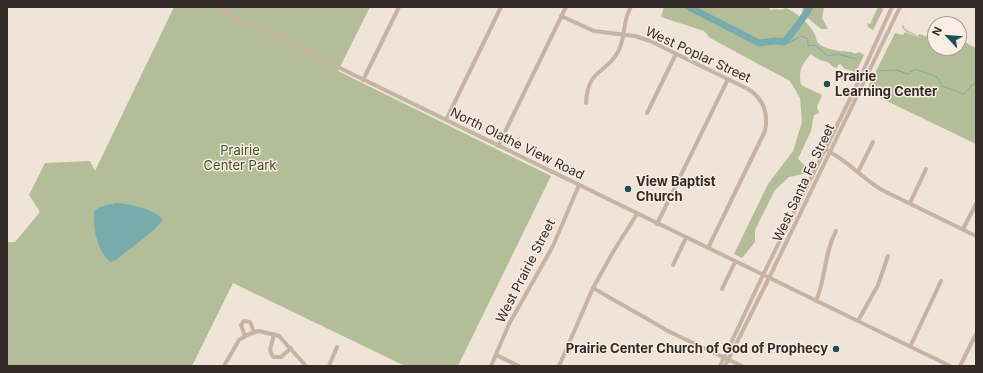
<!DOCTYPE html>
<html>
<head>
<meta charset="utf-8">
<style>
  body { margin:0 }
  #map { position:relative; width:983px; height:373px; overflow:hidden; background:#f0e3d7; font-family:Inter,sans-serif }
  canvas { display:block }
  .frame { position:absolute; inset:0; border:8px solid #332925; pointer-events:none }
  .north { position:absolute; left:927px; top:16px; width:40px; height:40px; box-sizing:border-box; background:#f8eee3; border:1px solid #a99f97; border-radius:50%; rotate:296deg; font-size:11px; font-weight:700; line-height:16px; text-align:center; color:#332925 }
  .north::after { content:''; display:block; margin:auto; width:14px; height:18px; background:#1d5152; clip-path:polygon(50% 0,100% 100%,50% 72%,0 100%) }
</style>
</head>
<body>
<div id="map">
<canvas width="983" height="373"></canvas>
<div class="frame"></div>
<div class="north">N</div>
</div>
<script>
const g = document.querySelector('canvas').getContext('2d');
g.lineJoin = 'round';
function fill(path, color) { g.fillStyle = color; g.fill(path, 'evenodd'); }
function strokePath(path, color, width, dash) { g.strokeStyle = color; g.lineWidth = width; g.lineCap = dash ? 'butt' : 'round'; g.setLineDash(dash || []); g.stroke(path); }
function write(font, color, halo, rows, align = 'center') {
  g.font = font + ' Inter,sans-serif'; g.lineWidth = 3; g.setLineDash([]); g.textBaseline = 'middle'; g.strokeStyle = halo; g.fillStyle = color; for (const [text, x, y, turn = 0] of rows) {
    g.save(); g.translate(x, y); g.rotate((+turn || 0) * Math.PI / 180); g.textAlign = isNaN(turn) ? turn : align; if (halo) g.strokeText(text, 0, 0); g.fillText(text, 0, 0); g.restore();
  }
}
const green = new Path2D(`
  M 174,7 L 370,7 L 338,71 L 551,176 L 458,366 L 405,366 L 233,283 L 192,366 L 7,366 L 7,242 L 15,242 L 40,212 L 29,195 L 45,163 L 90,161 L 95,171 Z
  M 664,7 L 768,7 L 771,10 L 777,9 L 781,10 L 786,8 C 796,12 809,23 814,33 C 816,36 816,41 819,44 C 828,51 842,51 852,52 L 854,54 L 859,52 L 864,55 L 856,72 L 845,69 L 840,64 L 838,65 L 837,68 C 832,67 833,66 829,63 C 824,60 819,62 811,54 C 802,64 798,71 801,85 L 822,95 L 817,107 L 819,113 L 814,115 L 811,131 L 798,159 L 809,169 L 808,173 L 789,177 L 775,190 L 755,230 L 755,242 L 742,258 L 734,254 L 768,184 L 793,151 L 802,122 L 800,98 L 790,81 L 710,38 L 704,31 L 661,17 Z
  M 803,7 L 824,7 L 822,18 L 828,29 L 821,29 L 802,13 Z
  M 878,7 L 882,7 L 883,10 L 873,30 L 868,27 L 867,23 L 870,24 Z
  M 908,12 L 903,25 L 905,29 L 918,36 L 919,34 L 935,39 L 935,48 L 959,48 L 959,39 L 976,48 L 976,144 L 866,91 L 895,33 L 903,35 L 905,32 L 923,39 L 905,31 L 902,27 Z`);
const water = new Path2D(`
  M 116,203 C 131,204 153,208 163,220 L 154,230 L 116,260 L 111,262 C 97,252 93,228 94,212 L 99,207 Z`);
const stream = new Path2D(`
  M 784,42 L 788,43 L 802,36 L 808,39 L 808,46 L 815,45 L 828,56 L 838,54 L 856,59
  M 880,71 L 896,70 L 908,74 L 915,69 L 937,77 L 942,86 L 964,94 L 971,86 L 976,83`);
const river = new Path2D(`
  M 689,7 L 759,43 L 775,41 L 784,42 C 789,38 806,14 810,7`);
const minor = new Path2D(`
  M 215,7 L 950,366
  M 561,16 L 594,31 L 635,36 L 650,41 L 748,89 C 763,98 769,114 765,131 L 708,248
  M 363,80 L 399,7
  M 586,103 C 588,68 605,75 618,52 C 626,38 622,21 631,7
  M 647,113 L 676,54
  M 446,120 L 501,7
  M 498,146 L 566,7
  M 828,151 C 848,161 862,178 882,190 L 976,236
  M 858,172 L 873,142
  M 910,203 L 926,169
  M 657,224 L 728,79
  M 963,229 L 976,204
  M 673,265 L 686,238
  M 593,288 L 670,332 L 742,366
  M 722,289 L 735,262
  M 816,301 C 826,278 824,253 836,231
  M 858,321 L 878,285 L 888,256
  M 274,334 L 270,350 L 272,355 L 274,357 L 281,357 L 291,348
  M 245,336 L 241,325 L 244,321 L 250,322 L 254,332
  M 910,347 L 941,281
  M 496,355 L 519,366
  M 224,366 L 239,340 L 249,334 L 259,331 L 279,336 L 306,366
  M 329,366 L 337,347
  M 491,366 L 509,324 L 553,246 L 579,185
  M 559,366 L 593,288 L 613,252 L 637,214
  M 720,366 L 763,275 L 854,91 L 892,7
  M 725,366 L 769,278 L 900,7
  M 960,366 L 976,334`);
const markers = [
  [827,84,4,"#1d5152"],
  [628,189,4,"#1d5152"],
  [836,349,4,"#1d5152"]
];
const streetNames = [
  ["West Poplar Street",698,55,25],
  ["North Olathe View Road",517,144,26],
  ["West Santa Fe Street",804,183,-65],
  ["West Prairie Street",526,271,-63]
];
const poiNames = [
  ["Prairie",835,77],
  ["Learning Center",835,92],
  ["View Baptist",636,182],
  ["Church",636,197],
  ["Prairie Center Church of God of Prophecy",828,349,"right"]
];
const parkNames = [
  ["Prairie",240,151],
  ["Center Park",240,166]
];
fill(green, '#b3be98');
fill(water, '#77abac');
strokePath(stream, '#77abac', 1);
strokePath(river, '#77abac', 7);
strokePath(minor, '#c7b3a4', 4);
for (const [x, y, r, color] of markers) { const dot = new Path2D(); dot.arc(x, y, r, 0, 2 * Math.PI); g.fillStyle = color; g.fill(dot); strokePath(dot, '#f8eee3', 1.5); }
write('13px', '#332925', '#f8eee3', streetNames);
write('bold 13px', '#332925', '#f8eee3', poiNames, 'left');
write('13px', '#43502a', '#f8eee3', parkNames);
</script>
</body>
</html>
